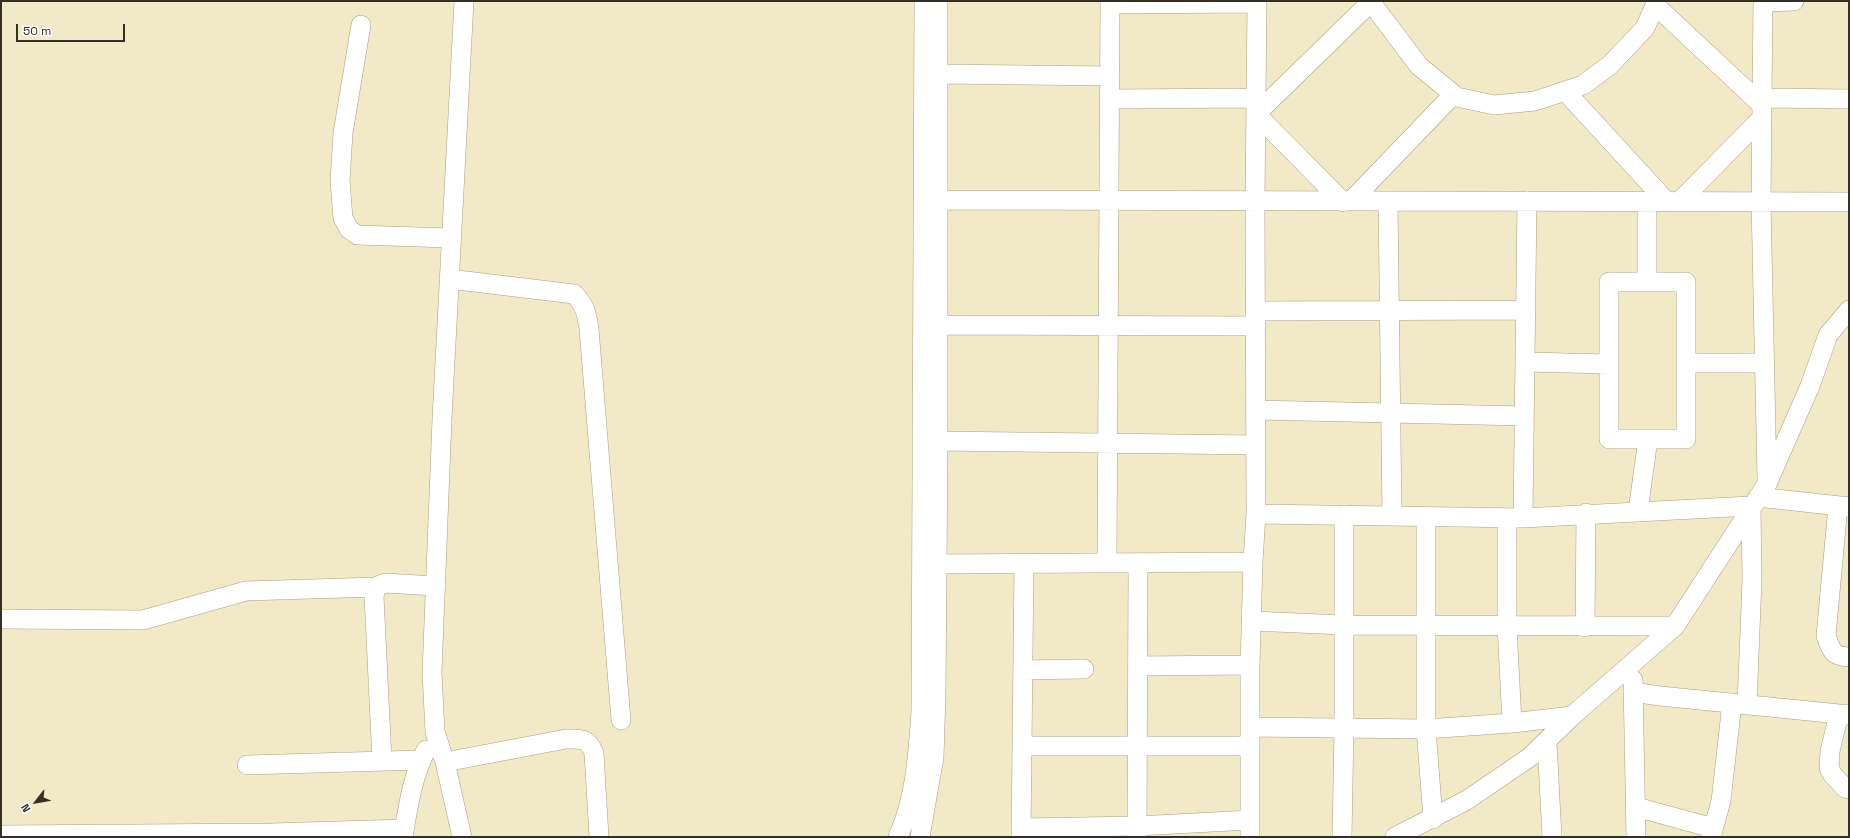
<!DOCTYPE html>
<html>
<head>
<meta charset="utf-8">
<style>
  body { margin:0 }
  #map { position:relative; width:1850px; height:838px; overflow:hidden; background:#f2e9c6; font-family:"Space Grotesk",sans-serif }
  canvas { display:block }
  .frame { position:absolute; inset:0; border:2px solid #343124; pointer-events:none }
  .north { position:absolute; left:16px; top:782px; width:40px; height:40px; -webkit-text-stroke:3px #fff; paint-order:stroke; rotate:239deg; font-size:11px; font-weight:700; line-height:16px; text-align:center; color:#343124 }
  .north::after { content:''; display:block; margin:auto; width:14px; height:18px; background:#343124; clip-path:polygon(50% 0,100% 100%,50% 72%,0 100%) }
  .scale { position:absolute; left:16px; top:24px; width:109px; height:18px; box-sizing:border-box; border:2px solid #343124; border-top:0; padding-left:5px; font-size:12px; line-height:14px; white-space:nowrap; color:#343124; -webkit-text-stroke:3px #fff; paint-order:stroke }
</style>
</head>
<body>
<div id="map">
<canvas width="1850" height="838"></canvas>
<div class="frame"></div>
<div class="north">N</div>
<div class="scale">50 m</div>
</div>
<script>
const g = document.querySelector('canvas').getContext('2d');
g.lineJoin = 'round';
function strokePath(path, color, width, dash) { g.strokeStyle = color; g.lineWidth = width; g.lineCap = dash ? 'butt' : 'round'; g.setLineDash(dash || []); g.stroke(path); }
const minor = new Path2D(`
  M 1370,1 L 1419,66 L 1452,93 L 1452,96 L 1494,105 L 1535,101 L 1583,85 L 1610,65 L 1645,28 L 1657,1
  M 1763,1 L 1761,201 L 1767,478
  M 1763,2 L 1794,1
  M 1110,4 L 1257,3
  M 1655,5 L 1762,105
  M 361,25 L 343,133 L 340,181 L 343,218 L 349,229 L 357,235 L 451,238
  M 937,74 L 1110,76
  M 1565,91 L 1666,201
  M 1762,98 L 1849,99
  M 1110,99 L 1256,98
  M 937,200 L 1849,202
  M 1351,201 L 1452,96
  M 1388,201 L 1392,516
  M 1647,201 L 1647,282
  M 1680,201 L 1762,118
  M 1343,202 L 1256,114 L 1371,2
  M 449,279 L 574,294 C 585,305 587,314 589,329 L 621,720
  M 1609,282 L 1686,282 L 1686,439 L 1609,439 Z
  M 1256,311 L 1526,310
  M 938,325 L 1256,326
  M 1525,362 L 1609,364
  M 1686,363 L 1764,363
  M 1256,410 L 1524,416
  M 938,441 L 1256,445
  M 1758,497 L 1849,507
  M 1838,506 L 1826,636 C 1832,651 1832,656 1849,657
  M 1638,511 L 1648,439
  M 1256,514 L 1523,518 L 1751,506 L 1752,580 L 1747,705
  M 1426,517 L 1426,729 L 1433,819
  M 1507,518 L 1507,626 L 1512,723
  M 1523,518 L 1527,201
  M 1107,563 L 1110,1
  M 937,564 L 1253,562
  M 1,619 L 143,620 L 246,591 L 376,587
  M 1252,621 L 1344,625 L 1675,626
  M 1585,627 L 1586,513
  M 1138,666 L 1250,665
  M 1023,670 L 1084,669
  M 1633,680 L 1636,837
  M 1633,692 L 1660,696 L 1849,715
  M 1839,714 L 1830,751 L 1829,768 L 1833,775 L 1845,788 L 1849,789
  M 1250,727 L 1426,729 L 1512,723 L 1572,716
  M 1547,742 L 1552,837
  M 1022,746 L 1250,746
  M 382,761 L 374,596 L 376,587 L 385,583 L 436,586
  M 445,762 L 566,739 C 581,739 587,737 594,753 L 599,837
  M 247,765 L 421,760
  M 1636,807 L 1713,828
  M 1021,828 L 1137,826 L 1250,820
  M 1,835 L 271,833 L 404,829
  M 403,837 C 408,807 412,778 426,750
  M 462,837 L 445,762 L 435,732 L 432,673 L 442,419 L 464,1
  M 898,837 C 916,797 918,753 921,711 L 924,1
  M 920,837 L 934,757 L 936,695 L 938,441 L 938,1
  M 1021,837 L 1024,563
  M 1137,837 L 1138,563
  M 1250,837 L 1250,665 L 1253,562 L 1256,514 L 1255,202 L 1257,1
  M 1342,837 L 1344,729 L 1344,515
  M 1395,837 L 1467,800 L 1530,757 L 1572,716 L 1675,626 L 1767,484 L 1810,386 L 1828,335 L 1849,310
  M 1711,837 L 1721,801 L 1732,703`);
strokePath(minor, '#a89f7f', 20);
strokePath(minor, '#fff', 19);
</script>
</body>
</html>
